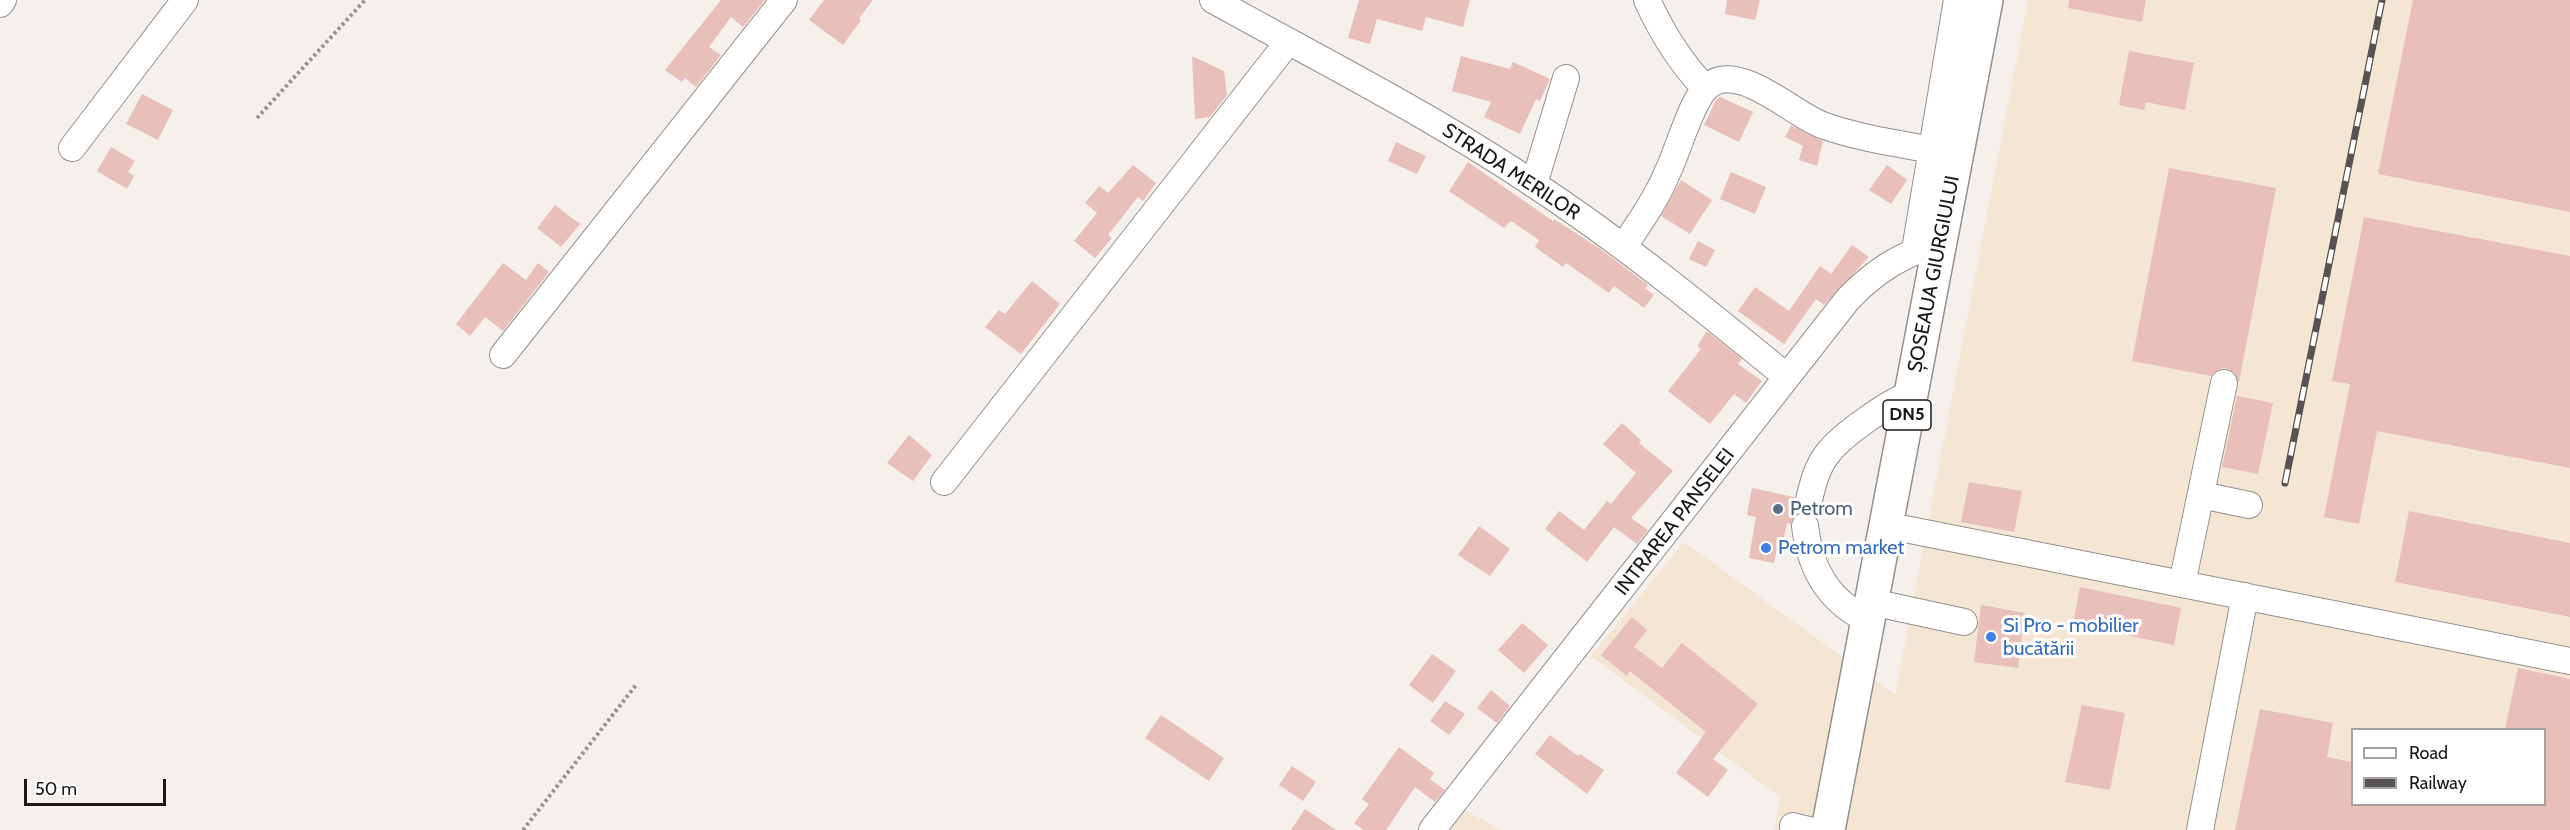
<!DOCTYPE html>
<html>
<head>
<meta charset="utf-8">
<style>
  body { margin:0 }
  #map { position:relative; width:2570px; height:830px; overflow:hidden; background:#f6f0ed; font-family:Cabin,sans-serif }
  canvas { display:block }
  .legend { position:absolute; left:2351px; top:728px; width:195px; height:78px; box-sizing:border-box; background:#fff; border:2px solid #a4a3a3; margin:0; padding:8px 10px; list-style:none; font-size:18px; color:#1b1918 }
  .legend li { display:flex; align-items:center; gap:12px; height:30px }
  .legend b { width:30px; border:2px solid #a4a3a3 }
  .scale { position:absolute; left:24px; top:779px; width:142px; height:27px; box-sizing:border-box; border:3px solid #1b1918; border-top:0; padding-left:8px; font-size:18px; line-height:21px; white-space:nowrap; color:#1b1918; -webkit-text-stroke:4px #fff; paint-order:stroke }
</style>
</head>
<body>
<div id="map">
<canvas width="2570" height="830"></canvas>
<ul class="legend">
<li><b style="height:8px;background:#fff"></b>Road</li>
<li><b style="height:8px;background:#565352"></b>Railway</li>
</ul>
<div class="scale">50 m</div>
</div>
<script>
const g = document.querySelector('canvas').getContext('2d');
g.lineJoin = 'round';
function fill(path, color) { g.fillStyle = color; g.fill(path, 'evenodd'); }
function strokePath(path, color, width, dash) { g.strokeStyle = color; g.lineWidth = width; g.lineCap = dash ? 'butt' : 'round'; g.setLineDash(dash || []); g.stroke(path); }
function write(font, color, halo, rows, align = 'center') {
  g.font = font + ' Cabin,sans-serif'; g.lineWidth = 6; g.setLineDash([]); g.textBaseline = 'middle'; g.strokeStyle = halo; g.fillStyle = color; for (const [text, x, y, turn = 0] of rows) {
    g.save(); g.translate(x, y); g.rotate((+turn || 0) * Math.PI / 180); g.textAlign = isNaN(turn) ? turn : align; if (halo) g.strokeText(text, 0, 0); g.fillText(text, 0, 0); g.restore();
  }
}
const commercial = new Path2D(`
  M 2028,0 L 2570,0 L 2570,830 L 1774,830 L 1780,797 L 1591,656 L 1684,542 L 1895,695 ZM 2352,730 L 2544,730 L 2544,804 L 2352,804 Z
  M 1464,810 L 1502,830 L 1448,830 Z`);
const building = new Path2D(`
  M 721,0 L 765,0 L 743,27 L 731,17 L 709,47 L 721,55 L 696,87 L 685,78 L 682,82 L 665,70 Z
  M 824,0 L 873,0 L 859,18 L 861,20 L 843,45 L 809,20 Z
  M 1359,0 L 1470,0 L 1463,27 L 1426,17 L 1422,31 L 1377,19 L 1370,44 L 1348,38 Z
  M 1727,0 L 1760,0 L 1755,20 L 1725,14 Z
  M 2069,0 L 2146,0 L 2142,22 L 2068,8 Z
  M 2413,0 L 2570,0 L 2570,212 L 2378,174 Z
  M 2129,51 L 2194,63 L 2185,110 L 2146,102 L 2144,110 L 2119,105 Z
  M 1192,56 L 1224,71 L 1227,95 L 1210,117 L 1195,119 Z
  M 1461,56 L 1510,69 L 1513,62 L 1550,79 L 1540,101 L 1536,99 L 1520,134 L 1484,117 L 1491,102 L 1452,91 Z
  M 142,94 L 173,110 L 158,140 L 126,124 Z
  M 1720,97 L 1753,112 L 1739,142 L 1704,125 L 1716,100 Z
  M 1791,125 L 1823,141 L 1817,166 L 1799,160 L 1803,146 L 1785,137 Z
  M 1396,142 L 1426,156 L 1417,174 L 1388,161 Z
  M 111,147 L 135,161 L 128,172 L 134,176 L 127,189 L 97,171 Z
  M 1468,162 L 1553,221 L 1554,219 L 1599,248 L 1648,285 L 1645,288 L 1654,295 L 1644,308 L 1614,286 L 1609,293 L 1566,263 L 1563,267 L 1535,247 L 1539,240 L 1511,221 L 1504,228 L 1449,191 Z
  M 1133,165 L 1156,183 L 1143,201 L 1138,197 L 1108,235 L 1112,238 L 1095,258 L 1074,241 L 1097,213 L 1085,203 L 1099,186 L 1108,193 Z
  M 1887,165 L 1907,180 L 1891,204 L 1869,190 Z
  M 2169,168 L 2276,188 L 2239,382 L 2234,372 L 2226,368 L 2219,369 L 2211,376 L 2132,361 Z
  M 1731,172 L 1766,187 L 1755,214 L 1720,199 Z
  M 1681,180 L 1712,200 L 1690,234 L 1661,216 Z
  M 555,205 L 580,224 L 561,247 L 537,228 Z
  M 2364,217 L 2570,256 L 2570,468 L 2377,431 L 2359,524 L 2324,517 L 2350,384 L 2332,381 Z
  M 1698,241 L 1715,250 L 1706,267 L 1689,259 Z
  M 1852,245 L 1869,257 L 1824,305 L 1816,299 L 1784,344 L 1738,311 L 1755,287 L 1789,311 L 1820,266 L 1831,274 Z
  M 503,263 L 526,280 L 538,263 L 549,272 L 503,331 L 485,317 L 470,336 L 456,324 Z
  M 1032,281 L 1060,304 L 1021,354 L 985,327 L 999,310 L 1005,314 Z
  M 1707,331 L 1742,359 L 1738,364 L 1762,381 L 1746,403 L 1734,394 L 1710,424 L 1668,391 L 1701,349 L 1697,346 Z
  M 2237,396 L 2273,403 L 2258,474 L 2222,467 Z
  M 1622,423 L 1641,440 L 1639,443 L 1673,471 L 1631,518 L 1648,530 L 1637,544 L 1614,527 L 1587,562 L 1545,529 L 1559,511 L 1584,530 L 1607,501 L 1611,504 L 1636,473 L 1603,444 Z
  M 909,435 L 932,455 L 913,481 L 887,463 Z
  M 1969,482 L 2022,491 L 2014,532 L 1961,522 Z
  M 1752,488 L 1794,497 L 1795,505 L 1801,512 L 1795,515 L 1791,524 L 1787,523 L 1783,542 L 1779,541 L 1774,563 L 1749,558 L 1756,517 L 1747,515 Z
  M 2409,511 L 2570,543 L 2570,617 L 2395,582 Z
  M 1479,526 L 1510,549 L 1490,576 L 1458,555 Z
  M 2080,587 L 2181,608 L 2174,645 L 2073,624 Z
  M 1981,605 L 2025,613 L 2018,668 L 1974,662 Z
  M 1632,617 L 1647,630 L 1634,647 L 1662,668 L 1682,643 L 1758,704 L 1713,759 L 1728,770 L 1708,797 L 1676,773 L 1706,732 L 1630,671 L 1627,676 L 1601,655 Z
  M 1522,623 L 1548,645 L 1524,673 L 1498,650 Z
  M 1432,654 L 1456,671 L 1433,703 L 1409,685 Z
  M 2518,668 L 2570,679 L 2570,830 L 2235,830 L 2260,709 L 2333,723 L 2327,757 L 2352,762 L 2352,804 L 2544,804 L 2544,729 L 2505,729 Z
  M 1491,690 L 1510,706 L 1497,723 L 1477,708 Z
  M 1445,701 L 1465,714 L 1449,735 L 1430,721 Z
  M 2082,705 L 2125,713 L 2110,790 L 2065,782 Z
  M 1161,715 L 1224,758 L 1209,781 L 1145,738 Z
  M 1550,735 L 1578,756 L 1580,754 L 1604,770 L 1587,794 L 1535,754 Z
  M 1399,747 L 1434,773 L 1430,779 L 1445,790 L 1435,802 L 1415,787 L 1386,830 L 1363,830 L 1354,823 L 1369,804 L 1362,799 Z
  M 1292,766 L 1316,782 L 1303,801 L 1279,785 Z
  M 1305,809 L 1336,830 L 1291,830 Z`);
const path = new Path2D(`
  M 257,118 L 365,0
  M 523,830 L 636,685`);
const minor = new Path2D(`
  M 1213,0 C 1321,60 1432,116 1535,185 C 1623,243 1705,310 1787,377
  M 1647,0 C 1662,33 1680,62 1705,88
  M 0,4 L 3,0
  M 72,148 L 185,0
  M 1534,184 L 1566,78
  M 1624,246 C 1640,222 1657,198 1668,171 C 1678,151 1691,102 1706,88 C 1736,57 1795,117 1825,126 C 1859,138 1896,143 1932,150
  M 1915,250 L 1957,0
  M 503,355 L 784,0
  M 944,482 L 1288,42
  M 2201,495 L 2249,505
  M 1809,500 C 1813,483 1817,467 1828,453 C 1843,434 1889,402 1911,394
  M 1805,526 C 1810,569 1828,601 1868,620
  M 1905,529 L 2570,661
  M 2182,584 L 2224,383
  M 1890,606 L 1964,622
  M 1793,826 L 1809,830
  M 1432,830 L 1848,299 C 1875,271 1903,253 1941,243
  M 2200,830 L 2245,596`);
const highway = new Path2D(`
  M 1828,830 L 1986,0`);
const rail = new Path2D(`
  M 2285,483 L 2382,0`);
const markers = [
  [1778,509,6,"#5c6f8a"],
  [1766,548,6,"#3f7fe0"],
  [1991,637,6,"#3f7fe0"]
];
const shields = [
  [1907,415,48]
];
const shieldNames = [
  ["DN5",1907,415]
];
const streetNames = [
  ["STRADA MERILOR",1511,172,33],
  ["ȘOSEAUA GIURGIULUI",1934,274,-79],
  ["INTRAREA PANSELEI",1675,522,-52]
];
const serviceNames = [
  ["Petrom",1790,509]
];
const shopNames = [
  ["Petrom market",1778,548],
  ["Si Pro - mobilier",2003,626],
  ["bucătării",2003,649]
];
fill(commercial, '#f5e5d3');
fill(building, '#e8bfb9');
strokePath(minor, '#95908d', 28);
strokePath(highway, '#95908d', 36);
strokePath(path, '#979391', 4, [3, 3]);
strokePath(minor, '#fff', 26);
strokePath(highway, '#fff', 33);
strokePath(rail, '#565352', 7);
strokePath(rail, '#fff', 4.5, [14]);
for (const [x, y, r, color] of markers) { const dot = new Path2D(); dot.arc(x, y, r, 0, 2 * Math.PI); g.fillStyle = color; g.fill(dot); strokePath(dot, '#fff', 2); }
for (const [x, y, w] of shields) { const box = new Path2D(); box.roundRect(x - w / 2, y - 15, w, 30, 4.5); g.fillStyle = '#fff'; g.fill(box); strokePath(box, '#1b1918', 1.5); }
write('bold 18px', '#1b1918', null, shieldNames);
write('20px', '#1b1918', '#fff', streetNames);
write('20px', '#4e5e75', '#fff', serviceNames, 'left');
write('20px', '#366cbe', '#fff', shopNames, 'left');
</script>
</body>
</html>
